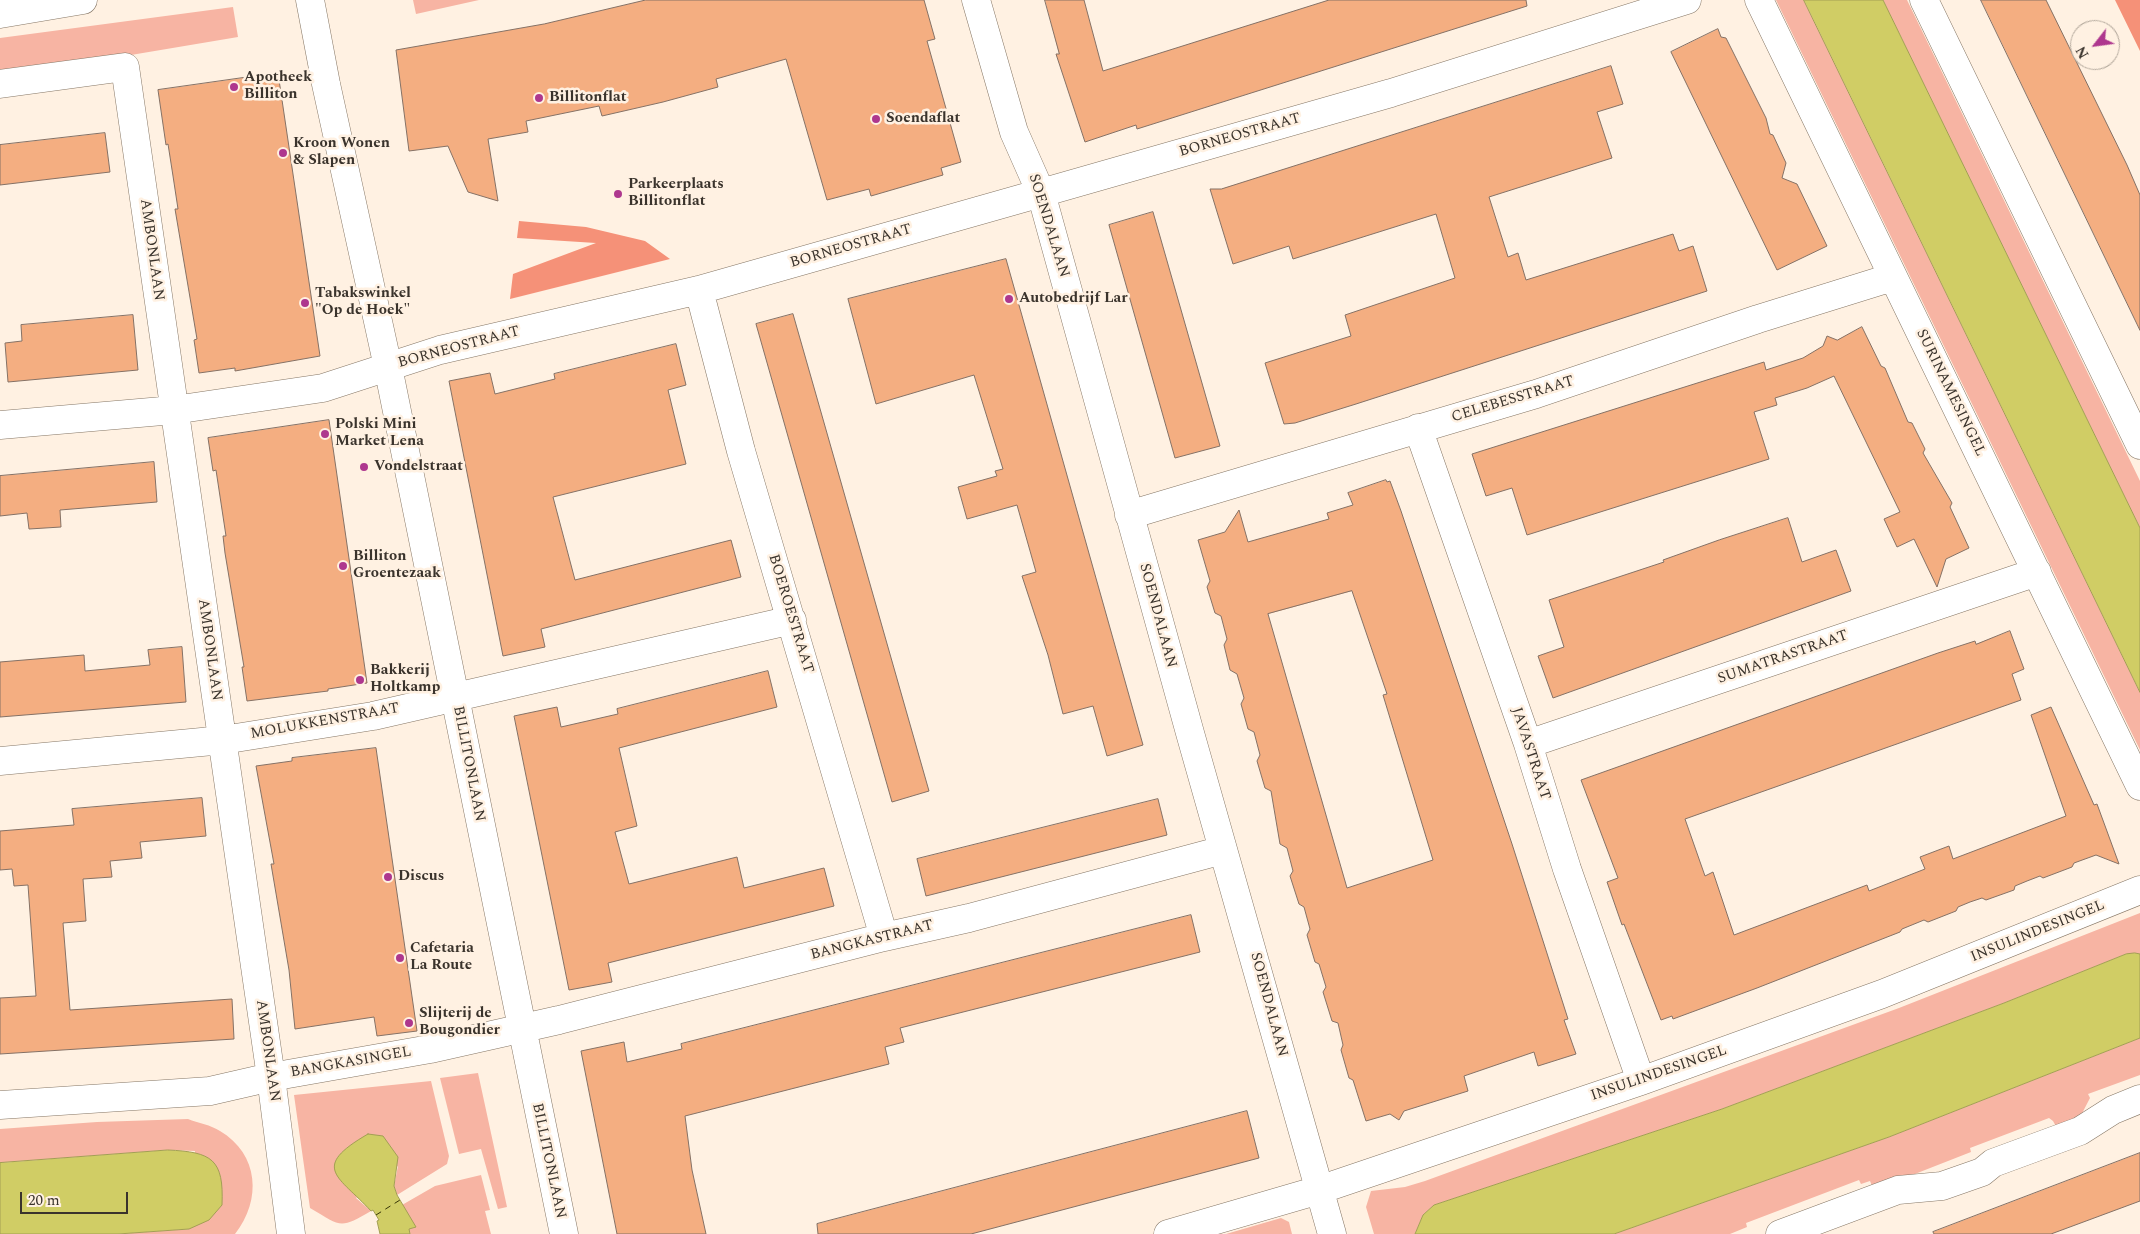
<!DOCTYPE html>
<html>
<head>
<meta charset="utf-8">
<style>
  body { margin:0 }
  #map { position:relative; width:2140px; height:1234px; overflow:hidden; background:#fff1e2; font-family:Spectral,serif }
  canvas { display:block }
  .north { position:absolute; left:2070px; top:20px; width:50px; height:50px; box-sizing:border-box; background:#fff1e2; border:1px solid #b0a599; border-radius:50%; rotate:240deg; font-size:14px; font-weight:700; line-height:20px; text-align:center; color:#3a332c }
  .north::after { content:''; display:block; margin:auto; width:18px; height:22px; background:#ae378e; clip-path:polygon(50% 0,100% 100%,50% 72%,0 100%) }
  .scale { position:absolute; left:20px; top:1192px; width:108px; height:22px; box-sizing:border-box; border:2px solid #3a332c; border-top:0; padding-left:6px; font-size:15px; line-height:18px; white-space:nowrap; color:#3a332c; -webkit-text-stroke:4px #fff1e2; paint-order:stroke }
</style>
</head>
<body>
<div id="map">
<canvas width="2140" height="1234"></canvas>
<div class="north">N</div>
<div class="scale">20 m</div>
</div>
<script>
const g = document.querySelector('canvas').getContext('2d');
g.lineJoin = 'round';
function fill(path, color) { g.fillStyle = color; g.fill(path, 'evenodd'); }
function strokePath(path, color, width, dash) { g.strokeStyle = color; g.lineWidth = width; g.lineCap = dash ? 'butt' : 'round'; g.setLineDash(dash || []); g.stroke(path); }
function write(font, color, halo, rows, align = 'center') {
  g.font = font + ' Spectral,serif'; g.lineWidth = 5; g.setLineDash([]); g.textBaseline = 'middle'; g.strokeStyle = halo; g.fillStyle = color; for (const [text, x, y, turn = 0] of rows) {
    g.save(); g.translate(x, y); g.rotate((+turn || 0) * Math.PI / 180); g.textAlign = isNaN(turn) ? turn : align; if (halo) g.strokeText(text, 0, 0); g.fillText(text, 0, 0); g.restore();
  }
}
const green = new Path2D(`
  M 413,0 L 479,0 L 416,14 Z
  M 1776,0 L 1804,0 L 2140,692 L 2140,750 Z
  M 1883,0 L 1907,0 L 2140,481 L 2140,528 Z
  M 233,7 L 238,37 L 0,77 L 0,38 Z
  M 2140,913 L 2140,954 L 2126,954 L 2004,1003 L 1722,1109 L 1434,1205 L 1423,1215 L 1415,1234 L 1374,1234 L 1366,1207 L 1371,1191 L 1405,1187 L 1425,1181 L 1899,1008 Z
  M 2140,1038 L 2140,1075 L 2088,1094 L 2090,1098 L 2077,1123 L 2058,1130 L 2053,1121 L 2049,1118 L 1970,1148 L 1971,1152 L 1874,1190 L 1870,1181 L 1861,1184 L 1859,1180 L 1746,1223 L 1747,1227 L 1730,1234 L 1614,1234 L 1889,1137 Z
  M 478,1073 L 507,1207 L 498,1209 L 481,1149 L 459,1154 L 440,1078 Z
  M 431,1081 L 449,1156 L 447,1164 L 397,1195 L 394,1186 L 398,1166 L 356,1198 L 371,1211 C 339,1230 341,1226 310,1208 L 294,1095 Z
  M 188,1119 C 198,1123 211,1125 220,1131 C 259,1154 262,1200 235,1234 L 118,1234 L 189,1229 L 195,1151 L 168,1150 L 0,1163 L 0,1129 L 97,1122 Z
  M 481,1175 L 490,1210 L 485,1211 L 491,1234 L 410,1234 L 408,1229 L 415,1227 L 402,1205 L 435,1186 Z
  M 1281,1218 L 1289,1222 L 1292,1234 L 1226,1234 Z`);
const forest = new Path2D(`
  M 2115,0 L 2140,0 L 2140,51 Z
  M 519,221 L 586,227 L 645,241 L 670,259 L 510,299 L 513,274 L 596,243 L 517,238 Z`);
const water = new Path2D(`
  M 1804,0 L 1883,0 L 2140,528 L 2140,692 Z
  M 2135,953 L 2140,954 L 2140,1038 L 1889,1137 L 1614,1234 L 1415,1234 L 1423,1215 L 1434,1205 L 1722,1109 L 2004,1003 L 2126,954 Z
  M 368,1134 L 383,1136 L 398,1157 L 394,1186 L 397,1195 L 416,1227 L 409,1229 L 410,1234 L 380,1234 L 377,1221 L 379,1220 L 373,1210 L 371,1211 C 339,1176 309,1168 368,1134 Z
  M 168,1150 C 212,1152 224,1159 222,1205 L 209,1220 L 189,1229 L 118,1234 L 0,1234 L 0,1163 Z`);
const ferry = new Path2D(`
  M 376,1215 L 400,1200`);
const building = new Path2D(`
  M 646,0 L 924,0 L 935,39 L 927,41 L 961,162 L 941,168 L 943,175 L 871,196 L 869,189 L 827,200 L 786,59 L 716,79 L 718,87 L 663,102 L 602,116 L 599,106 L 526,121 L 528,132 L 488,139 L 498,201 L 468,192 L 448,146 L 409,151 L 396,50 L 544,24 Z
  M 1045,0 L 1084,0 L 1103,71 L 1329,0 L 1526,0 L 1527,6 L 1137,129 L 1136,125 L 1085,142 L 1056,54 L 1059,54 Z
  M 1981,0 L 2046,0 L 2127,165 L 2140,195 L 2140,330 Z
  M 1718,29 L 1721,37 L 1726,38 L 1766,118 L 1770,134 L 1773,135 L 1786,163 L 1782,178 L 1797,184 L 1827,246 L 1777,270 L 1671,52 Z
  M 1611,66 L 1623,104 L 1597,112 L 1612,158 L 1489,197 L 1508,257 L 1518,253 L 1526,280 L 1673,234 L 1679,251 L 1693,246 L 1707,291 L 1356,404 L 1295,423 L 1284,424 L 1265,363 L 1351,336 L 1345,315 L 1455,278 L 1436,214 L 1293,259 L 1289,246 L 1233,264 L 1210,189 L 1221,189 Z
  M 278,73 L 320,356 L 235,371 L 235,368 L 199,373 L 194,340 L 197,339 L 175,209 L 178,209 L 173,176 L 168,144 L 166,145 L 158,90 Z
  M 105,133 L 110,172 L 0,185 L 0,145 Z
  M 1153,212 L 1220,446 L 1175,458 L 1109,225 Z
  M 1006,259 L 1143,745 L 1107,756 L 1093,706 L 1063,714 L 1048,655 L 1022,576 L 1036,572 L 1017,505 L 967,519 L 958,487 L 997,476 L 995,471 L 1003,469 L 974,375 L 876,404 L 848,299 Z
  M 793,314 L 929,791 L 892,802 L 756,324 Z
  M 133,315 L 138,370 L 8,382 L 5,343 L 22,341 L 21,325 Z
  M 1862,327 L 1881,366 L 1885,368 L 1908,422 L 1912,423 L 1925,449 L 1923,453 L 1952,503 L 1950,507 L 1969,548 L 1946,559 L 1937,587 L 1914,539 L 1897,547 L 1884,519 L 1900,512 L 1834,376 L 1807,388 L 1775,398 L 1777,405 L 1754,412 L 1769,459 L 1527,535 L 1512,488 L 1486,496 L 1472,454 L 1764,362 L 1766,370 L 1803,358 L 1823,346 L 1827,336 L 1837,340 Z
  M 676,344 L 686,385 L 668,390 L 686,464 L 553,497 L 575,580 L 731,540 L 741,577 L 541,629 L 545,647 L 503,656 L 449,381 L 490,373 L 495,394 L 555,379 L 554,374 Z
  M 329,420 L 367,683 L 328,689 L 328,691 L 247,701 L 242,667 L 244,667 L 225,553 L 223,536 L 226,536 L 216,470 L 213,471 L 208,438 Z
  M 154,462 L 157,502 L 60,510 L 61,527 L 29,529 L 27,513 L 0,516 L 0,476 Z
  M 1386,480 L 1387,482 L 1390,481 L 1401,511 L 1512,844 L 1568,1019 L 1564,1020 L 1576,1054 L 1538,1066 L 1534,1052 L 1464,1076 L 1468,1091 L 1404,1111 L 1399,1120 L 1390,1114 L 1366,1121 L 1353,1080 L 1349,1078 L 1341,1050 L 1343,1045 L 1338,1023 L 1332,1021 L 1323,992 L 1326,987 L 1319,964 L 1315,962 L 1307,935 L 1310,929 L 1304,907 L 1299,904 L 1290,876 L 1293,871 L 1287,848 L 1280,844 L 1271,791 L 1265,788 L 1257,761 L 1260,755 L 1254,732 L 1248,729 L 1241,704 L 1244,698 L 1237,674 L 1230,670 L 1224,645 L 1227,639 L 1221,616 L 1215,613 L 1207,587 L 1210,581 L 1198,540 L 1225,532 L 1239,510 L 1248,542 L 1329,519 L 1327,513 L 1353,505 L 1348,493 ZM 1352,591 L 1387,694 L 1383,695 L 1433,860 L 1347,888 L 1268,614 Z
  M 1788,518 L 1802,562 L 1836,550 L 1851,591 L 1553,698 L 1538,656 L 1564,647 L 1549,600 L 1664,562 L 1663,560 L 1719,540 Z
  M 2010,631 L 2024,669 L 2012,674 L 2021,700 L 1685,819 L 1705,876 L 1713,872 L 1734,935 L 1867,885 L 1869,891 L 1925,869 L 1920,857 L 1949,846 L 1953,859 L 2066,816 L 2031,715 L 2051,707 L 2094,805 L 2097,804 L 2119,864 L 2096,855 L 2074,863 L 2072,867 L 2043,878 L 2040,876 L 2027,881 L 2015,886 L 2014,890 L 1986,900 L 1982,898 L 1970,902 L 1958,907 L 1956,911 L 1928,922 L 1924,920 L 1902,929 L 1900,932 L 1757,988 L 1673,1019 L 1672,1016 L 1661,1020 L 1624,924 L 1622,925 L 1607,882 L 1618,878 L 1581,780 L 1938,653 L 1975,641 L 1976,644 Z
  M 182,647 L 186,702 L 0,717 L 0,662 L 84,655 L 85,671 L 117,668 L 150,665 L 148,650 Z
  M 768,671 L 777,707 L 619,748 L 637,826 L 615,832 L 629,884 L 737,857 L 744,888 L 824,868 L 834,906 L 608,963 L 612,982 L 569,990 L 514,716 L 557,707 L 561,727 L 618,714 L 617,709 Z
  M 376,748 L 417,1031 L 377,1036 L 374,1017 L 295,1029 L 289,970 L 271,864 L 274,864 L 256,766 L 292,761 L 292,758 Z
  M 202,798 L 206,836 L 140,842 L 142,858 L 110,861 L 112,877 L 83,879 L 86,921 L 63,923 L 70,1010 L 232,999 L 234,1039 L 0,1054 L 0,998 L 36,996 L 28,885 L 14,886 L 12,869 L 0,870 L 0,831 L 74,825 L 72,809 Z
  M 1158,799 L 1167,835 L 926,896 L 917,859 Z
  M 1191,915 L 1200,952 L 900,1028 L 904,1042 L 885,1047 L 889,1064 L 685,1116 L 692,1170 L 706,1234 L 617,1234 L 581,1051 L 624,1042 L 627,1062 L 682,1049 L 681,1044 Z
  M 1247,1111 L 1259,1158 L 971,1234 L 818,1234 L 817,1224 Z
  M 2140,1153 L 2140,1201 L 2051,1234 L 1934,1234 L 1933,1232 Z`);
const minor = new Path2D(`
  M 310,0 L 326,84 L 388,367 L 564,1234
  M 976,0 L 1014,132 L 1041,193 L 1190,733 L 1332,1234
  M 1759,0 L 2140,786
  M 1924,0 L 2140,445
  M 0,14 L 83,0
  M 0,84 L 125,67 L 271,1077 L 291,1234
  M 699,290 L 741,451 L 884,937
  M 0,425 L 174,410 L 323,388 L 440,350 L 699,290 L 1041,193 L 1391,93 L 1687,0
  M 1418,428 L 1528,744 L 1567,869 L 1641,1081
  M 1129,515 L 1536,394 L 1758,319 L 1893,277
  M 1528,744 L 2037,572
  M 0,761 L 223,740 L 373,716 L 792,620
  M 0,1105 L 210,1091 L 271,1077 L 430,1049 L 559,1020 L 884,937 L 969,918 L 1223,850
  M 1168,1234 L 1319,1190 L 1641,1081 L 1882,994 L 2140,890
  M 1780,1234 L 1898,1190 L 1942,1186 L 1982,1172 L 1993,1163 L 2080,1131 L 2113,1110 L 2140,1099`);
const markers = [
  [234,87,5,"#ae378e"],
  [539,98,5,"#ae378e"],
  [876,119,5,"#ae378e"],
  [283,153,5,"#ae378e"],
  [618,194,5,"#ae378e"],
  [1009,299,5,"#ae378e"],
  [305,303,5,"#ae378e"],
  [325,434,5,"#ae378e"],
  [364,467,5,"#ae378e"],
  [343,566,5,"#ae378e"],
  [360,680,5,"#ae378e"],
  [388,877,5,"#ae378e"],
  [400,958,5,"#ae378e"],
  [409,1023,5,"#ae378e"]
];
const poiNames = [
  ["Apotheek",244,78],
  ["Billiton",244,95],
  ["Billitonflat",549,98],
  ["Soendaflat",886,119],
  ["Kroon Wonen",293,144],
  ["& Slapen",293,161],
  ["Parkeerplaats",628,185],
  ["Billitonflat",628,202],
  ["Tabakswinkel",315,294],
  ["\"Op de Hoek\"",315,311],
  ["Autobedrijf Lar",1019,299],
  ["Polski Mini",335,425],
  ["Market Lena",335,442],
  ["Vondelstraat",374,467],
  ["Billiton",353,557],
  ["Groentezaak",353,574],
  ["Bakkerij",370,671],
  ["Holtkamp",370,688],
  ["Discus",398,877],
  ["Cafetaria",410,949],
  ["La Route",410,966],
  ["Slijterij de",419,1014],
  ["Bougondier",419,1031]
];
const streetNames = [
  ["BORNEOSTRAAT",1240,136,-16],
  ["SOENDALAAN",1048,226,73],
  ["BORNEOSTRAAT",851,247,-16],
  ["AMBONLAAN",151,250,82],
  ["BORNEOSTRAAT",459,348,-15],
  ["SURINAMESINGEL",1950,393,64],
  ["CELEBESSTRAAT",1513,400,-17],
  ["BOEROESTRAAT",790,614,73],
  ["SOENDALAAN",1157,616,75],
  ["AMBONLAAN",209,650,82],
  ["SUMATRASTRAAT",1783,658,-19],
  ["MOLUKKENSTRAAT",325,722,-10],
  ["JAVASTRAAT",1530,754,72],
  ["BILLITONLAAN",468,764,79],
  ["INSULINDESINGEL",2038,932,-22],
  ["BANGKASTRAAT",872,941,-14],
  ["SOENDALAAN",1268,1005,75],
  ["AMBONLAAN",267,1051,82],
  ["BANGKASINGEL",351,1063,-10],
  ["INSULINDESINGEL",1659,1074,-19],
  ["BILLITONLAAN",548,1161,78]
];
fill(green, '#f7b4a3');
fill(forest, '#f59178');
fill(water, '#d0cd65');
strokePath(water, '#a39f54', 1);
strokePath(ferry, '#373507', 1, [6, 5]);
fill(building, '#f4ae81');
strokePath(building, '#857165', 1);
strokePath(minor, '#867766', 29);
strokePath(minor, '#fff', 28);
for (const [x, y, r, color] of markers) { const dot = new Path2D(); dot.arc(x, y, r, 0, 2 * Math.PI); g.fillStyle = color; g.fill(dot); strokePath(dot, '#fff1e2', 2); }
write('bold 15px', '#3a332c', '#fff1e2', poiNames, 'left');
write('15px', '#3a332c', '#fff1e2', streetNames);
</script>
</body>
</html>
